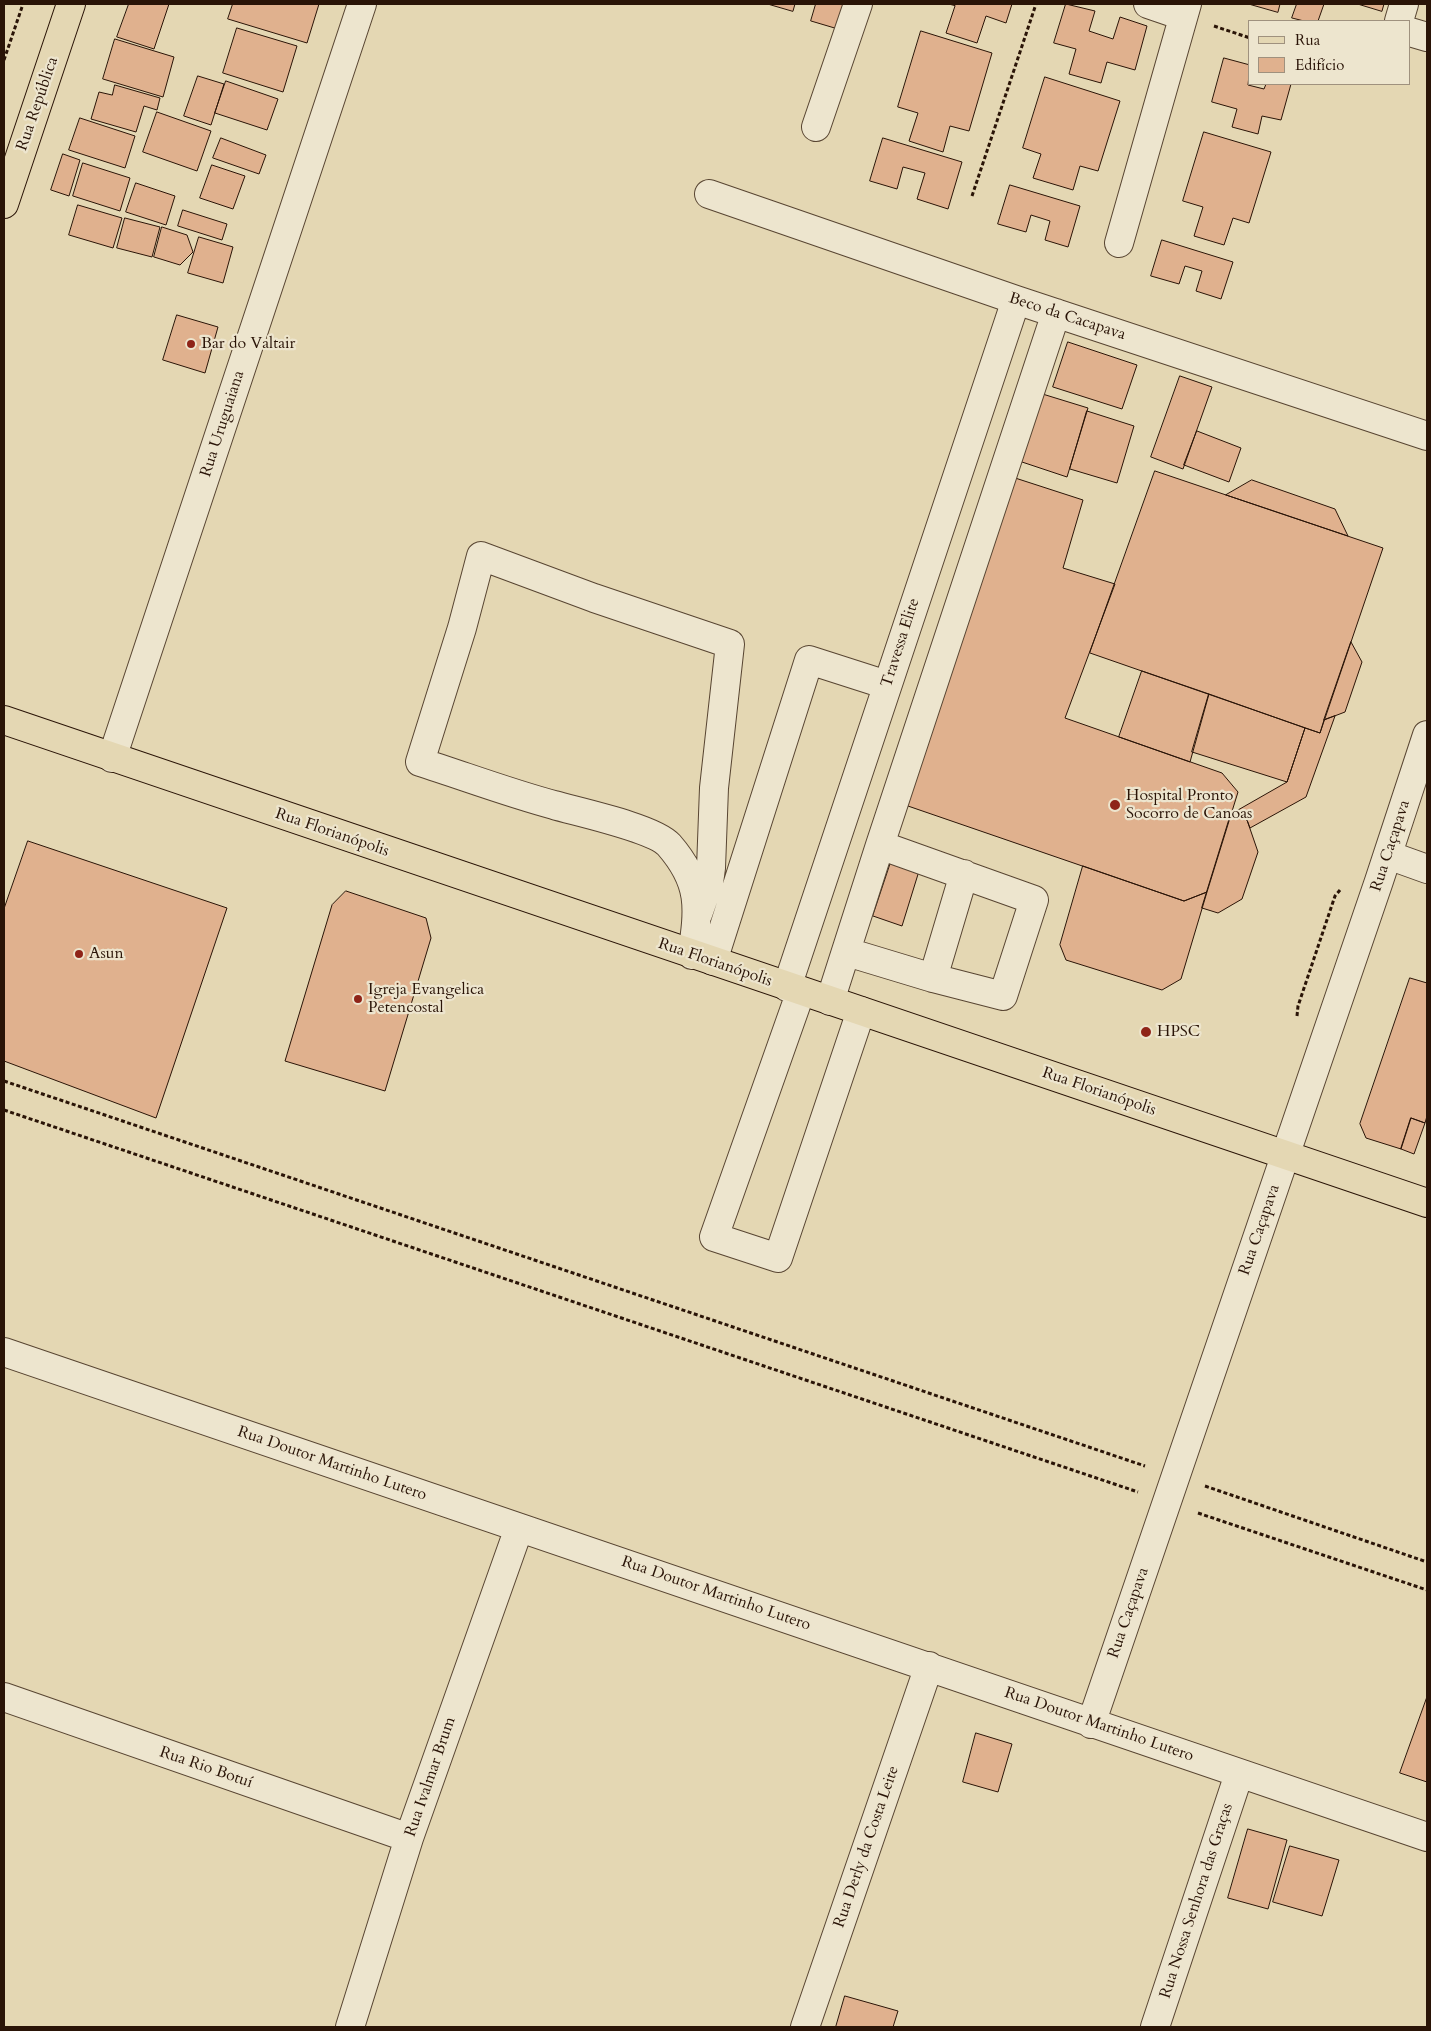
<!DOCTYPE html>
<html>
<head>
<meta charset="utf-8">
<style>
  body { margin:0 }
  #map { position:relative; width:1431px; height:2031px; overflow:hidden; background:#e4d7b3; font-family:Cardo,serif }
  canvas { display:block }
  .frame { position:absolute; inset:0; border:5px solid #2a1407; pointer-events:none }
  .legend { position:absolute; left:1248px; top:20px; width:162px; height:65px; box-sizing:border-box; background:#ede5ce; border:1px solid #9f917e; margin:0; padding:6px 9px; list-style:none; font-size:15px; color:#2a1407 }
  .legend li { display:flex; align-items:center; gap:10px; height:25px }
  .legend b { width:25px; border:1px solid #9f917e }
</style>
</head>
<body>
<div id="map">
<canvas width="1431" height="2031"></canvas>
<div class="frame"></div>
<ul class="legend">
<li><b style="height:6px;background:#e4d7b3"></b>Rua</li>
<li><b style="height:14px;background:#e0b18e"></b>Edifício</li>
</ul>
</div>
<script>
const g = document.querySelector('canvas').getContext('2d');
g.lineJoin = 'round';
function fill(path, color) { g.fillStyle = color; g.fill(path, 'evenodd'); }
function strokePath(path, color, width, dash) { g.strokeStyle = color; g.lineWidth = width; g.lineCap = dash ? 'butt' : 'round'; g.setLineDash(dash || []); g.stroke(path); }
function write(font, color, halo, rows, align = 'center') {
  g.font = font + ' Cardo,serif'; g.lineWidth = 4.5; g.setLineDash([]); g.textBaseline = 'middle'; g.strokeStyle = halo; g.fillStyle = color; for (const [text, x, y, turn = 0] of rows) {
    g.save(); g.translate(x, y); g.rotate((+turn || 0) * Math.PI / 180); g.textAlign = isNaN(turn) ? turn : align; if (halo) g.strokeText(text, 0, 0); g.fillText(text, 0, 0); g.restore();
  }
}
const building = new Path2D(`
  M 129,4 L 169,4 L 154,49 L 117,37 Z
  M 233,4 L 319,4 L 307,43 L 228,19 Z
  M 768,4 L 795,4 L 793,11 Z
  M 816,4 L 846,4 L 838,29 L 811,21 Z
  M 949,4 L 1012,4 L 1006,23 L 986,16 L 977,43 L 946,33 L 955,6 Z
  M 1066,4 L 1095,11 L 1089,31 L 1113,39 L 1120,17 L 1147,26 L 1135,70 L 1107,62 L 1101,83 L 1069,74 L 1076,49 L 1054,43 Z
  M 1249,4 L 1280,4 L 1278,12 Z
  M 1297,4 L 1324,4 L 1318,21 L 1304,21 L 1292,18 Z
  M 1358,4 L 1384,4 L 1382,11 Z
  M 237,28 L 297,46 L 283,92 L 223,73 Z
  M 921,31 L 992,53 L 969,131 L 950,126 L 943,152 L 909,141 L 918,113 L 898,107 Z
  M 115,39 L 174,57 L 163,97 L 103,79 Z
  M 1224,58 L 1250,65 L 1248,85 L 1264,89 L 1266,84 L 1291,84 L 1281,120 L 1262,116 L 1258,134 L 1232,127 L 1237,109 L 1212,102 Z
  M 198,76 L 224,84 L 211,125 L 184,116 Z
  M 1045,77 L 1120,101 L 1098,171 L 1080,166 L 1073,190 L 1033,178 L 1041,154 L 1023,148 Z
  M 226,81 L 278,99 L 267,130 L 215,113 Z
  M 115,85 L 160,98 L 157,110 L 144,106 L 136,132 L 91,119 L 99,92 L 112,95 Z
  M 157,112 L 211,131 L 197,171 L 143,152 Z
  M 80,118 L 135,136 L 125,168 L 69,150 Z
  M 1204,132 L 1271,152 L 1249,223 L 1233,218 L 1224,245 L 1194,236 L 1203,207 L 1183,201 Z
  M 221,138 L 266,155 L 259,174 L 213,158 Z
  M 883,138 L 962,162 L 948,209 L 917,199 L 925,173 L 903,167 L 897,189 L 870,181 Z
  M 63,154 L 80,160 L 69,196 L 51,190 Z
  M 83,163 L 130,178 L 120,211 L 73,196 Z
  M 212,165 L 245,176 L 233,209 L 200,198 Z
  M 136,183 L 175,196 L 166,225 L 126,212 Z
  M 1010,185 L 1080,206 L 1068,247 L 1045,240 L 1050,221 L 1031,215 L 1026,232 L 998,224 Z
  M 78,205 L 122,218 L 113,248 L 69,235 Z
  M 183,210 L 227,224 L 222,240 L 178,226 Z
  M 125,218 L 160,227 L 152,257 L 117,248 Z
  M 162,227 L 187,235 L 193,252 L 180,265 L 154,257 Z
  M 199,237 L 233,247 L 223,283 L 188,273 Z
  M 1162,240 L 1233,262 L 1221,299 L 1196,291 L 1202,271 L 1185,266 L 1179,284 L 1151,276 Z
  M 177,315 L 218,327 L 205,373 L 163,360 Z
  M 1068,342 L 1137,365 L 1122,409 L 1053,387 Z
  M 1180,376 L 1212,387 L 1183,469 L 1151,457 Z
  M 1036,392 L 1088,408 L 1067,477 L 1016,460 Z
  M 1087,411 L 1134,426 L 1117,483 L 1070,469 Z
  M 1197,431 L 1241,448 L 1229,482 L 1184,465 Z
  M 1155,471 L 1383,548 L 1320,733 L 1090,653 Z
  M 1009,476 L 1083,500 L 1063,568 L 1115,584 L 1065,718 L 1222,773 L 1238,792 L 1207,892 L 1184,901 L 905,805 Z
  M 1252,480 L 1335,509 L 1348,536 L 1226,495 Z
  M 1351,642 L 1362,662 L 1345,712 L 1324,720 Z
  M 1142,671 L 1209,694 L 1190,762 L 1119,737 Z
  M 1209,694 L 1305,728 L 1287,782 L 1192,752 Z
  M 1335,716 L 1306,797 L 1250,828 L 1247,820 L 1231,814 L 1287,782 L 1305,728 L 1320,733 L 1324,720 Z
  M 1231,814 L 1247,820 L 1258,852 L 1242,899 L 1218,913 L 1202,908 Z
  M 28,841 L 227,908 L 156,1118 L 4,1061 L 4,909 Z
  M 891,862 L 919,871 L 902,926 L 873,916 Z
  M 1083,866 L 1184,901 L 1207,892 L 1181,979 L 1162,990 L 1066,960 L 1060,945 Z
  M 346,891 L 426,918 L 431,938 L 385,1091 L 285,1061 L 332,905 Z
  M 1410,978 L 1427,983 L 1427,1116 L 1425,1123 L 1411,1118 L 1401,1149 L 1366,1138 L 1360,1124 Z
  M 1411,1118 L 1425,1123 L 1414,1154 L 1401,1149 Z
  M 1427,1697 L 1427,1782 L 1400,1773 Z
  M 976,1733 L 1012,1744 L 998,1792 L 963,1782 Z
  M 1248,1829 L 1287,1840 L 1268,1909 L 1228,1898 Z
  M 1290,1846 L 1339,1860 L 1322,1916 L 1273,1902 Z
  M 845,1996 L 898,2011 L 893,2027 L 836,2027 Z`);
const path = new Path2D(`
  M 1214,26 L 1250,38
  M 4,60 L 23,4
  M 972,196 L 1036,4
  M 1297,1016 L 1298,1006 L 1335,896 L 1340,890
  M 4,1081 L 1145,1466
  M 4,1110 L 1138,1492
  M 1205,1486 L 1427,1562
  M 1198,1513 L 1427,1590`);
const minor = new Path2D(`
  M 1148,4 L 1183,16
  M 1399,21 L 1404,4
  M 1410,32 L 1427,37
  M 816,127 L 858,4
  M 709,194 L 1016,300 L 1427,436
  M 1119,243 L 1187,4
  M 112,758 L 362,4
  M 1388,855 L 1427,869
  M 847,952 L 933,978 L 1003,996 L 1034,900 L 880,845
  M 692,955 C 699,908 702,883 669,845 C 654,828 578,812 554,805 C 509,793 464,776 420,762 L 462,628 L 481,556 L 594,598 L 730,644 L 714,788 L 711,868 L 709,883 L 698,914
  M 713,961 L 809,660 L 887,685
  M 933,978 L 964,874
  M 787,987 L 1016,300
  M 801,991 L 714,1237 L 778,1258 L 861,1011
  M 830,1001 L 880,845 L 1056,313
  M 4,1352 L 1427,1837
  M 4,1697 L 409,1838
  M 1091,1724 L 1379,881 L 1427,735
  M 350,2027 L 409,1838 L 519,1528
  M 805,2027 L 929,1666
  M 1155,2027 L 1239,1774`);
const major = new Path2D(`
  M 4,204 L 71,4
  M 4,720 L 1427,1203`);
const markers = [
  [191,344,5,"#8f2418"],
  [1115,805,6,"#8f2418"],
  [79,954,5,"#8f2418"],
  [358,999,5,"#8f2418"],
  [1146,1032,6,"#8f2418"]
];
const streetNames = [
  ["Rua República",38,104,-71],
  ["Beco da Cacapava",1067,317,18],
  ["Rua Uruguaiana",223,424,-72],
  ["Travessa Elite",901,643,-72],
  ["Rua Florianópolis",332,833,19],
  ["Rua Caçapava",1391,846,-72],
  ["Rua Florianópolis",715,963,19],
  ["Rua Florianópolis",1099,1092,19],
  ["Rua Caçapava",1260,1230,-71],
  ["Rua Doutor Martinho Lutero",332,1464,19],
  ["Rua Doutor Martinho Lutero",716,1594,19],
  ["Rua Caçapava",1129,1613,-71],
  ["Rua Doutor Martinho Lutero",1099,1725,19],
  ["Rua Rio Botuí",206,1768,19],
  ["Rua Ivalmar Brum",431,1777,-71],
  ["Rua Derly da Costa Leite",867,1847,-71],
  ["Rua Nossa Senhora das Graças",1197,1901,-72]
];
const poiNames = [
  ["Bar do Valtair",201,344],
  ["Hospital Pronto",1126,796],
  ["Socorro de Canoas",1126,814],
  ["Asun",89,954],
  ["Igreja Evangelica",368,990],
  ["Petencostal",368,1008],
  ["HPSC",1157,1032]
];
fill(building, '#e0b18e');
strokePath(building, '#2a1407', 1);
strokePath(minor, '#584532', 30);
strokePath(major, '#2a1407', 30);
strokePath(path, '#2a1407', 3, [4, 2.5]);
strokePath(minor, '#ede5ce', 28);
strokePath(major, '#e4d7b3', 28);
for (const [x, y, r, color] of markers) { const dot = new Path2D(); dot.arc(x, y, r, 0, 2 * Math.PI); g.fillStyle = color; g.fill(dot); strokePath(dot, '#ede5ce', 2); }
write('16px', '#2a1407', '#ede5ce', streetNames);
write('16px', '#2a1407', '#ede5ce', poiNames, 'left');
</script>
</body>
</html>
